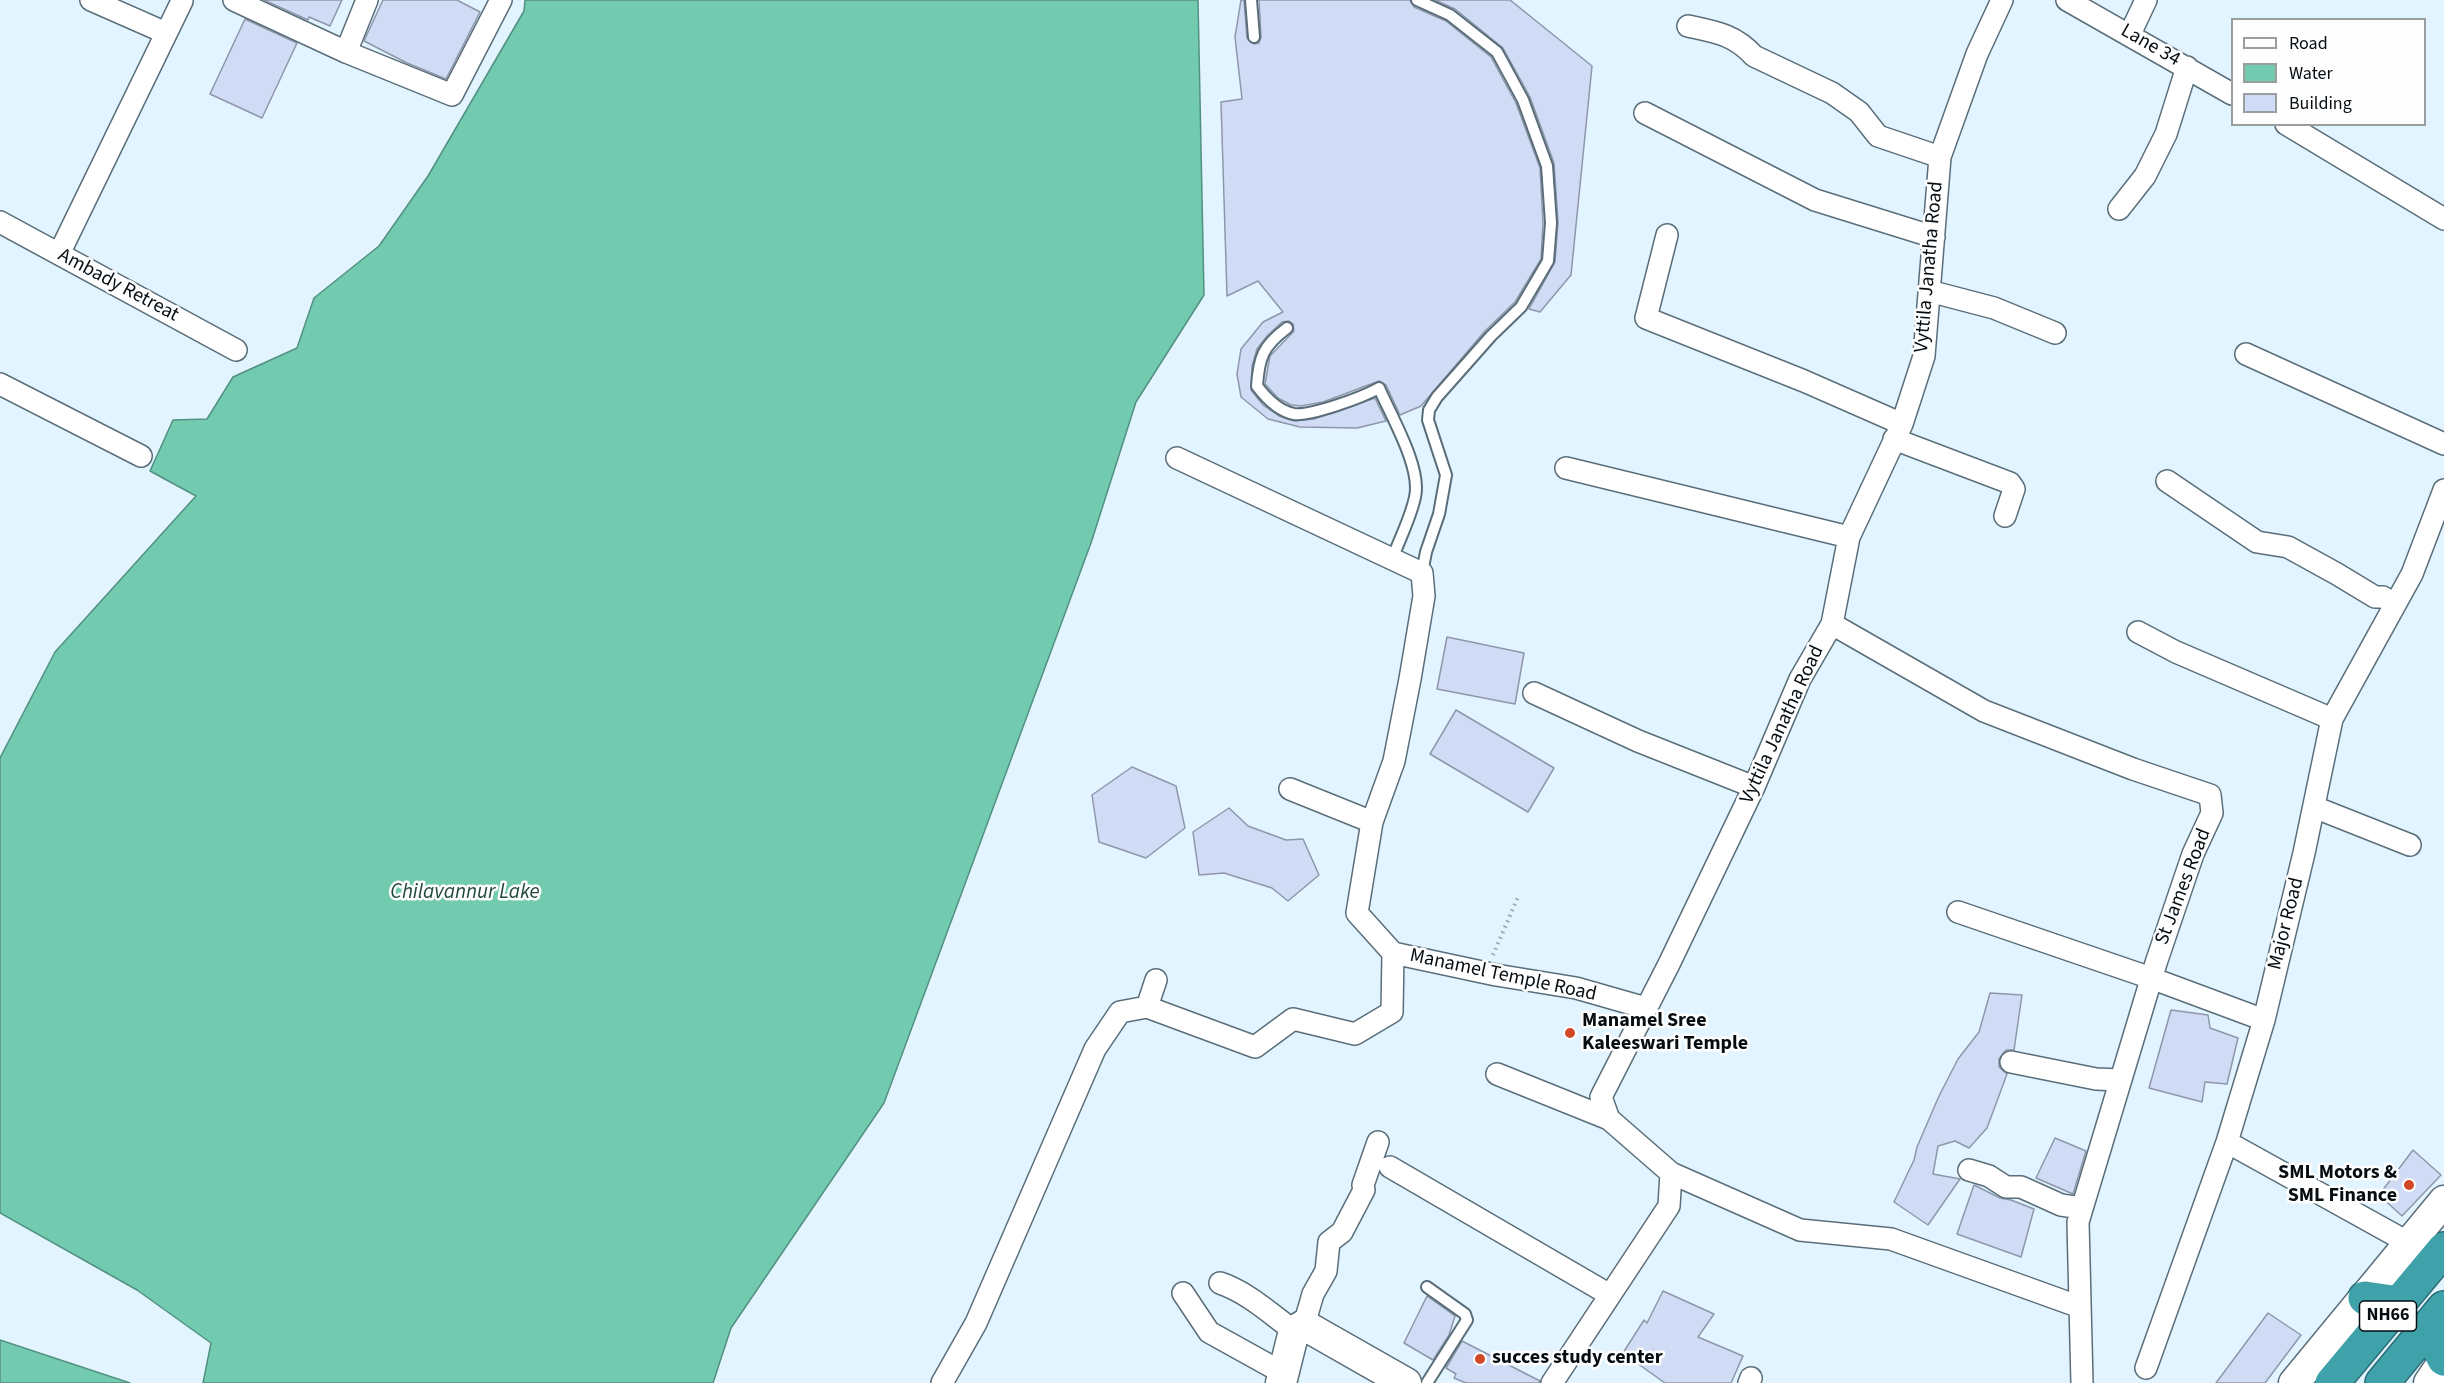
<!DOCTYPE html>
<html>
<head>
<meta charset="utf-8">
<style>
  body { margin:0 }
  #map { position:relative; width:2444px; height:1383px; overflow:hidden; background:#e2f4ff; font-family:"Source Sans 3",sans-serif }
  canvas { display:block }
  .legend { position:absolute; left:2231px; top:18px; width:195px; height:108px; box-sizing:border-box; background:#fefefe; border:2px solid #9b9ea0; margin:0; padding:8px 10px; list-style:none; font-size:18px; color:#060d12 }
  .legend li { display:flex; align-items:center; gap:12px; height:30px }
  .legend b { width:30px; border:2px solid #9b9ea0 }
</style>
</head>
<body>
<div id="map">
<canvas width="2444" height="1383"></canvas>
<ul class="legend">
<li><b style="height:8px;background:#fff"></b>Road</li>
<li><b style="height:16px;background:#72caaf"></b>Water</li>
<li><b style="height:16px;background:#d0dcf6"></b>Building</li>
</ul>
</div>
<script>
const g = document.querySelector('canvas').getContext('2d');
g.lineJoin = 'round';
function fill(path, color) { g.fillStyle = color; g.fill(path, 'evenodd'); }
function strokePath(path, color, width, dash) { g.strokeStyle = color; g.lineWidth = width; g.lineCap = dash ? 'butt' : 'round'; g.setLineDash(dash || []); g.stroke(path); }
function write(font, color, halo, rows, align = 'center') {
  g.font = font + ' "Source Sans 3",sans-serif'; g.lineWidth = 5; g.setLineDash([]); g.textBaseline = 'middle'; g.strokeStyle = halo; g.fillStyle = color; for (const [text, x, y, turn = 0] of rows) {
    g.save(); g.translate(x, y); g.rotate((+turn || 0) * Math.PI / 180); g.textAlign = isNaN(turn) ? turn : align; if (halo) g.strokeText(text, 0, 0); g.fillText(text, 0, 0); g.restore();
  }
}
const water = new Path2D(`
  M 525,0 L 1198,0 L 1204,295 L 1136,402 L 1091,543 L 884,1103 L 731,1328 L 713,1383 L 203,1383 L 211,1343 L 137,1290 L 0,1213 L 0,758 L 55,652 L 196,496 L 150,471 L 173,420 L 207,419 L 233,377 L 297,348 L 314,298 L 379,246 L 428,176 L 524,11 Z
  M 0,1340 L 130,1383 L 0,1383 Z`);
const building = new Path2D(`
  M 264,0 L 342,0 L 330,26 L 309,17 L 308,20 Z
  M 383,0 L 457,0 L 480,12 L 446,79 L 407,63 L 364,41 Z
  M 1241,0 L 1244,0 L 1247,38 L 1254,44 L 1259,43 L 1261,37 L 1259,0 L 1410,0 L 1414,7 L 1446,21 L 1491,57 L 1516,103 L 1540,168 L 1543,223 L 1541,259 L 1515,302 L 1485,331 L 1421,406 L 1400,415 L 1386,385 L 1379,381 L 1323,402 L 1301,406 L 1291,405 L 1278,398 L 1265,384 L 1270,356 L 1294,331 L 1293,324 L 1289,321 L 1282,322 L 1267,336 L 1257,349 L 1252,366 L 1251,390 L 1263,405 L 1279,416 L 1294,421 L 1314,419 L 1375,398 L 1386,421 L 1357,428 L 1300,427 L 1268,419 L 1241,397 L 1237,374 L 1241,349 L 1263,322 L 1283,312 L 1258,281 L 1227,296 L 1221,102 L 1242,99 L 1235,37 Z
  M 1435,0 L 1510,0 L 1592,66 L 1571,275 L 1540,312 L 1529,309 L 1555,262 L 1558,222 L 1554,163 L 1530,97 L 1503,48 L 1455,9 Z
  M 245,19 L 297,43 L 262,118 L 210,94 Z
  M 1447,637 L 1524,653 L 1515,704 L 1437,689 Z
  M 1456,710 L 1554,768 L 1528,812 L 1430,754 Z
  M 1132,767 L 1176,786 L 1185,828 L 1146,858 L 1099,842 L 1092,795 Z
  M 1229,808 L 1248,826 L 1286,840 L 1303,839 L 1319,875 L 1288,901 L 1272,888 L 1224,873 L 1199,875 L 1193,832 Z
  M 1990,993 L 2022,995 L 2014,1050 L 2006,1050 L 1999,1059 L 1999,1067 L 2007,1074 L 1987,1128 L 1969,1148 L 1955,1141 L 1938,1146 L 1933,1174 L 1960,1179 L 1928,1225 L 1894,1202 L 1914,1160 L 1917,1147 L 1939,1096 L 1958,1059 L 1979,1032 Z
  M 2171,1010 L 2208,1015 L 2210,1028 L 2238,1038 L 2227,1084 L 2205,1082 L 2202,1102 L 2149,1088 Z
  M 2055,1138 L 2086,1151 L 2073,1194 L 2036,1178 Z
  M 2413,1150 L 2441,1175 L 2402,1216 L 2379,1195 Z
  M 1974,1185 L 2000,1198 L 2011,1200 L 2034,1209 L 2021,1257 L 1957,1234 Z
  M 1663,1291 L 1714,1314 L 1698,1337 L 1743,1356 L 1731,1383 L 1665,1383 L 1623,1353 L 1644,1320 L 1647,1323 Z
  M 1427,1296 L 1455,1316 L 1449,1335 L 1433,1360 L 1404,1343 Z
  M 2268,1313 L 2301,1335 L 2265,1383 L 2216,1383 Z
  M 1462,1341 L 1540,1381 L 1539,1383 L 1466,1383 L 1454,1378 L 1456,1374 L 1446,1368 Z`);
const path = new Path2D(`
  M 1493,955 L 1518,897`);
const lane = new Path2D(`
  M 1251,0 L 1254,37
  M 1417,0 L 1450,15 L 1497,52 L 1523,100 L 1547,166 L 1551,223 L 1548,261 L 1521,307 L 1491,336 L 1437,397 L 1429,410 L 1428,420 L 1446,475 L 1439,514 L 1426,552 L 1422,573
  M 1287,328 C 1263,346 1259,357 1257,386 C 1266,398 1278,411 1294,414 C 1312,416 1363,397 1379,388 C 1391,416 1422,468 1415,497 C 1411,517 1400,538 1393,557
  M 1427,1383 L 1467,1320 L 1465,1314 L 1427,1287`);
const street = new Path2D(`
  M 91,0 L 166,33
  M 234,0 L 346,52 L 452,95 L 501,0
  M 2067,0 L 2232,94
  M 1688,26 C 1715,32 1734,34 1754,56 L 1832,93 L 1859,112 L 1878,136 L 1940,157
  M 2130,34 L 2146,0
  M 346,52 L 367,0
  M 1645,113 L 1815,200 L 1934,237
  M 2286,124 L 2444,219
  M 2119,209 L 2145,176 L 2166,134 L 2187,67
  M 0,222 L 236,350
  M 1667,235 L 1646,318 L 1804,381 L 1902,424
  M 59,254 L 182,1
  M 1929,291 L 1994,308 L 2055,333
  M 2246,354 L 2444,444
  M 0,384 L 141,456
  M 1894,439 L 2010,483 L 2014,489 L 2005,516
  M 1566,468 L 1849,537
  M 2167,481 L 2257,542 L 2288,547 L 2337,574 L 2375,597 L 2383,597 L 2395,604
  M 1832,624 L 1984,711 L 2133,769 L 2210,795 L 2212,813 L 2193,854 L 2156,963 L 2078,1222 L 2082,1383
  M 2138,632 L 2176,652 L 2332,719
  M 1534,693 L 1638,741 L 1754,787
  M 1290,789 L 1372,822
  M 2314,807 L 2410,845
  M 1958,912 L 2151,978 L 2264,1020
  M 1393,953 L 1496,975 L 1576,988 L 1646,1008
  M 1147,1007 L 1156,980
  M 2011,1062 L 2096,1079 L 2120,1080
  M 1497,1074 L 1609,1119
  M 2227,1142 L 2409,1243
  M 1390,1167 L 1610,1295
  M 1969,1170 L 1989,1176 L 2006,1187 L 2021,1187 L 2061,1205 L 2082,1208
  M 1671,1173 L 1800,1230 L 1891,1239 L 2080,1307
  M 1220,1283 C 1247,1292 1271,1314 1294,1331
  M 1183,1293 L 1209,1332 L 1283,1373
  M 1304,1325 L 1313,1294 L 1326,1271 L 1329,1242 L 1342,1232 L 1364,1190 L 1363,1185 L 1378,1142
  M 2146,1368 L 2227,1142 L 2264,1020 L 2304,853 L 2332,719 L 2412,574 L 2444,490
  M 942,1383 L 976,1323 L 1095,1049 L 1120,1012 L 1147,1007 L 1255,1047 L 1293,1019 L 1355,1034 L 1392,1012 L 1393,953 L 1357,913 L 1372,822 L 1394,761 L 1410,679 L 1424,596 L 1422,573 L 1177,458
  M 1552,1383 L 1669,1206 L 1671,1173 L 1609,1119 L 1601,1097 L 1669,964 L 1754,787 L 1800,679 L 1832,624 L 1849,537 L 1902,424 L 1924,356 L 1940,157 L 1977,54 L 2002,0
  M 1749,1383 L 1751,1378`);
const secondary = new Path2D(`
  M 1281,1383 L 1294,1331 L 1304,1325 L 1406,1383
  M 2294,1383 L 2444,1201
  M 2429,1383 L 2444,1361`);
const highway = new Path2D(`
  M 2365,1298 L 2399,1303
  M 2428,1327 L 2444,1359
  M 2332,1383 L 2444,1249
  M 2382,1383 L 2444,1308`);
const markers = [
  [1570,1033,6,"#d24827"],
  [2409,1185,6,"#d24827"],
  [1480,1359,6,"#d24827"]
];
const shields = [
  [2388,1316,57]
];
const shieldNames = [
  ["NH66",2388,1316]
];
const streetNames = [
  ["Lane 34",2150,46,30],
  ["Vyttila Janatha Road",1930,267,-85],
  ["Ambady Retreat",118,286,28],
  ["Vyttila Janatha Road",1783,725,-65],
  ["St James Road",2184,887,-69],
  ["Major Road",2287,924,-76],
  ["Manamel Temple Road",1503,976,12]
];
const poiNames = [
  ["Manamel Sree",1582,1022],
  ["Kaleeswari Temple",1582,1045],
  ["SML Motors &",2397,1174,"right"],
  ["SML Finance",2397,1197,"right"],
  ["succes study center",1492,1359]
];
const waterNames = [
  ["Chilavannur Lake",465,893]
];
fill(water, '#72caaf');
strokePath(water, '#529180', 1.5);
fill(building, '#d0dcf6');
strokePath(building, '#8e97aa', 1.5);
strokePath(lane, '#5a6e7a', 14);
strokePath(street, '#5a6e7a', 24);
strokePath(secondary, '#5a6e7a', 33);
strokePath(highway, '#2b6d75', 36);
strokePath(path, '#96a4ad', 4, [1.5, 4.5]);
strokePath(lane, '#fff', 10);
strokePath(street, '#fff', 21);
strokePath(secondary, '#fff', 30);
strokePath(highway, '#3fa1aa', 33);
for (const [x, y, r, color] of markers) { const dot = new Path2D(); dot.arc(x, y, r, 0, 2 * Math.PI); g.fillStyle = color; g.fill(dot); strokePath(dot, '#fefefe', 2); }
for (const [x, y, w] of shields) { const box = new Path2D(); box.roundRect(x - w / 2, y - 15, w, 30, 4.5); g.fillStyle = '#fefefe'; g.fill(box); strokePath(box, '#060d12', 1.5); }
write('bold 18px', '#060d12', null, shieldNames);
write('20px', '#060d12', '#fefefe', streetNames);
write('bold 20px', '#060d12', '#fefefe', poiNames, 'left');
write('italic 21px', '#22493d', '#fefefe', waterNames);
</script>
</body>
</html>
